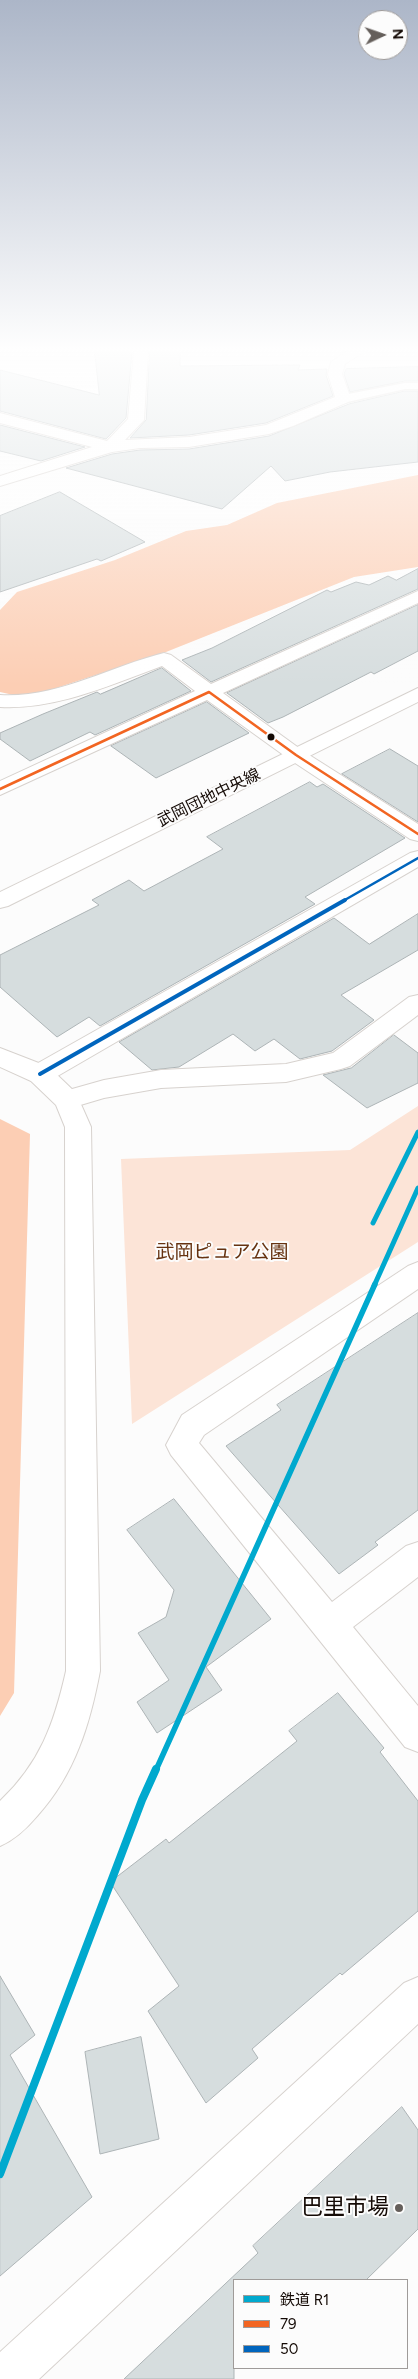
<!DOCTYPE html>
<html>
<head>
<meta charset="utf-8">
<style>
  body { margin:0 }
  #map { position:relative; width:418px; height:2379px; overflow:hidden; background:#fcfcfc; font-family:Figtree,"Noto Sans JP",sans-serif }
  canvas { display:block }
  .legend { position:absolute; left:233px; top:2279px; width:175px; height:90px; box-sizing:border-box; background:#fcfcfc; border:1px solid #9f9b99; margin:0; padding:6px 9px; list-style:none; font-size:15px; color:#140a05 }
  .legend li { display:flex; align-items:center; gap:10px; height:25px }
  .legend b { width:25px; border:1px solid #9f9b99 }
  .north { position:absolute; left:358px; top:10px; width:50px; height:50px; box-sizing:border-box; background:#fcfcfc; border:1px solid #9f9b99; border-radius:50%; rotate:87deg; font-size:14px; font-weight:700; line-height:20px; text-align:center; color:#140a05 }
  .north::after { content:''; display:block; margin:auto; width:18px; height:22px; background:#655f5b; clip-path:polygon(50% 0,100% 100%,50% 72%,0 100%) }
</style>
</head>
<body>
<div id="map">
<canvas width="418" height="2379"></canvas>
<ul class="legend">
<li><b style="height:6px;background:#00a9ce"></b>鉄道 R1</li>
<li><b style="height:6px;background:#f26522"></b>79</li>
<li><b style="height:6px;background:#0065bd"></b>50</li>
</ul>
<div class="north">N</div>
</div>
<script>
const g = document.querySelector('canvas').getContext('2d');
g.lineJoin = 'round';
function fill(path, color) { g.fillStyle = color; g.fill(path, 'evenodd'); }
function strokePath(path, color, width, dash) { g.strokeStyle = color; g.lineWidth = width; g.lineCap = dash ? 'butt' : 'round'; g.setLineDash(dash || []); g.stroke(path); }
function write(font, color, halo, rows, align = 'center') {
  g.font = font + ' Figtree,"Noto Sans JP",sans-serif'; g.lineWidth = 4; g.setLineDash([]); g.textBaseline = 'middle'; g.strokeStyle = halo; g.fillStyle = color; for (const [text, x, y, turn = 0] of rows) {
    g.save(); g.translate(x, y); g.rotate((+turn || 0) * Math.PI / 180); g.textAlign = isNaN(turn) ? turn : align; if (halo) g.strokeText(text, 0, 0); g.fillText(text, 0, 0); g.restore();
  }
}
const green = new Path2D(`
  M 418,1106 L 418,1242 L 132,1424 L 121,1159 L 350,1150 Z`);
const forest = new Path2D(`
  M 418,475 L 418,567 L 354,577 L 166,652 L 35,695 L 18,696 L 0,692 L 0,610 L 17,592 L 115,560 L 186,531 L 227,525 L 277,503 Z
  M 0,1119 L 30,1134 L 14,1693 L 0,1716 Z`);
const building = new Path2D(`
  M 95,352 L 132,352 L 126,418 L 106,439 L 0,411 L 0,370 L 99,395 Z
  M 150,352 L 180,352 L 180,366 L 300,365 L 298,370 L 327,369 L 326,375 L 333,396 L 266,423 L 189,435 L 130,438 L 146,420 Z
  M 418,367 L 418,381 L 405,381 L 350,392 L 344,374 L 346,369 Z
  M 405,391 L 418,391 L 418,462 L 330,472 L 285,481 L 271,466 L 222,509 L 66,468 L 112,454 L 140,450 L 189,449 L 269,436 L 349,404 Z
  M 0,425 L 85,447 L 41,461 L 0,451 Z
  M 60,492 L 145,542 L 101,561 L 97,559 L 0,592 L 0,516 Z
  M 418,569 L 418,589 L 211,682 L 182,660 L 212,648 L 327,590 L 331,592 L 356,582 L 369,585 L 388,576 L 396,580 Z
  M 418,605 L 418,651 L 374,674 L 371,672 L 283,717 L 268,723 L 227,693 Z
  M 162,668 L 191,691 L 95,735 L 90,732 L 30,761 L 0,739 L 0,733 L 43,714 L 97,692 L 100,694 Z
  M 207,702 L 249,733 L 156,778 L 111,746 Z
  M 390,749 L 418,766 L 418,822 L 342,774 Z
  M 310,782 L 317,787 L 323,784 L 405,838 L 305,897 L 315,904 L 100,1026 L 89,1017 L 57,1037 L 0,987 L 0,955 L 99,905 L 92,900 L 129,880 L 144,891 L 223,849 L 207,837 Z
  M 418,914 L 418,950 L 341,995 L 374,1020 L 332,1051 L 300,1059 L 274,1039 L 255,1051 L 233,1034 L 179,1067 L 152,1070 L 119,1042 L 334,918 L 369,944 Z
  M 394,1035 L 418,1053 L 418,1083 L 367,1108 L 323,1075 L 351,1068 Z
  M 418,1313 L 418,1510 L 375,1542 L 378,1545 L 339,1574 L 226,1446 L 281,1410 L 277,1405 Z
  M 174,1499 L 271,1619 L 206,1667 L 222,1690 L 157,1733 L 137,1702 L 169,1680 L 138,1633 L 166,1617 L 174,1590 L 127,1530 Z
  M 338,1693 L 384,1748 L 380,1752 L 418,1801 L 418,1911 L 342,1975 L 340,1973 L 252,2049 L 258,2058 L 206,2103 L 148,2011 L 179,1986 L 110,1882 L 166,1839 L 169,1843 L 297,1741 L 289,1731 Z
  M 0,1976 L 35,2035 L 10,2055 L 92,2197 L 0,2276 Z
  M 141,2037 L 159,2139 L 100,2154 L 85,2052 Z
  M 402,2107 L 418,2130 L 418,2229 L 366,2280 L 234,2280 L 234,2379 L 124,2379 L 258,2253 L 253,2246 Z`);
const lane = new Path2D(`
  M 405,383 L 418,383 L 418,389 L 405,389 L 343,403 L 337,399 L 343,395 Z`);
const street = new Path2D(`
  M 134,352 L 148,352 L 144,420 L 125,440 L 189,437 L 266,425 L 335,397 L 328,374 L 331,362 L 346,352 L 364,352 L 345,364 L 342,374 L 351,399 L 348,402 L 293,426 L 269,434 L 189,447 L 140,448 L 112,452 L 0,486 L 0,476 L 92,447 L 0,423 L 0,413 L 107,441 L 128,419 Z
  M 418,591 L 418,603 L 223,693 L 303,751 L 418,824 L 418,841 L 410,839 L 289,759 L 207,700 L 0,795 L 0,781 L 195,691 L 162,666 C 110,685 56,710 0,707 L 0,695 C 59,698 108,667 164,653 L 171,655 L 211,684 Z
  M 418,851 L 418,867 L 49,1081 L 40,1083 L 31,1081 L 27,1074 L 31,1067 L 410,853 Z
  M 418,995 L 418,1015 L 350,1066 L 341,1069 L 286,1082 L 161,1088 L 104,1098 L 67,1109 L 58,1107 L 54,1100 L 58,1093 L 104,1080 L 161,1070 L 286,1064 L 333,1053 L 409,997 Z
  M 418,1262 L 418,1289 L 204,1435 L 199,1443 L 332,1602 L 406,1546 L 418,1542 L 418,1577 L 353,1627 L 418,1706 L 418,1752 L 405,1747 L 171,1455 L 166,1445 L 182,1415 L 408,1266 Z
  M 418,1977 L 418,2024 L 39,2379 L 0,2379 L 0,2352 L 404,1983 Z`);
const secondary = new Path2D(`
  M 418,688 L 418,702 L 8,906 L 0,908 L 0,892 Z
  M 0,1048 L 49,1067 L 76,1093 L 91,1127 L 100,1671 C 90,1724 75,1774 38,1815 C 27,1828 16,1839 0,1846 L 0,1801 C 40,1763 54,1724 66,1671 L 65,1127 L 56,1105 L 31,1081 L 0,1067 Z`);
const bus1 = new Path2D(`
  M 0,789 L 209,692 L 296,755 L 418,834`);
const bus2Far1 = new Path2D(`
  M 343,901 L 418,858`);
const bus2 = new Path2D(`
  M 40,1074 L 345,900`);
const rail1Far2 = new Path2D(`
  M 373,1223 L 418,1132
  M 374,1286 L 418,1188`);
const rail1Far1 = new Path2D(`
  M 156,1770 L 375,1284`);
const rail1 = new Path2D(`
  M 0,2174 L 142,1800 L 156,1769`);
const markers = [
  [271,737,4.5,"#140a05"],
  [399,2208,5,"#655f5b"]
];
const farStreetnames = [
  ["武岡団地中央線",209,798,-26]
];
const parkNames = [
  ["武岡ピュア公園",222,1252]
];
const nearPoinames = [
  ["巴里市場",389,2208]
];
fill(green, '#fce4d7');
fill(forest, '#fcceb4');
fill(building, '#d6ddde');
strokePath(building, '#adb4b6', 1);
strokePath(lane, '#d7d2ce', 3);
strokePath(street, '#d7d2ce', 2);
strokePath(secondary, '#d7d2ce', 2);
fill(lane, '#fff');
fill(street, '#fff');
fill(secondary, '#fff');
strokePath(bus1, '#f26522', 2.5);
strokePath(bus2Far1, '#0065bd', 2.5);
strokePath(bus2, '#0065bd', 4);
strokePath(rail1Far2, '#00a9ce', 5);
strokePath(rail1Far1, '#00a9ce', 5.5);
strokePath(rail1, '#00a9ce', 8);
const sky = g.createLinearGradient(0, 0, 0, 685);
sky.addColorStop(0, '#acb6c8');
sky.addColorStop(0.51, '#fefefe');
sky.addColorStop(1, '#fefefe00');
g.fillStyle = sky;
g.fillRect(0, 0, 418, 685);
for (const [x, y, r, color] of markers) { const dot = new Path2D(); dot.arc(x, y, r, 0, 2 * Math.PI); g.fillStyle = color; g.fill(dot); strokePath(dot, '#fcfcfc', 2); }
write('16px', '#140a05', '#fcfcfc', farStreetnames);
write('19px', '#663210', '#fcfcfc', parkNames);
write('22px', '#140a05', '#fcfcfc', nearPoinames, 'right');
</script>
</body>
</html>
